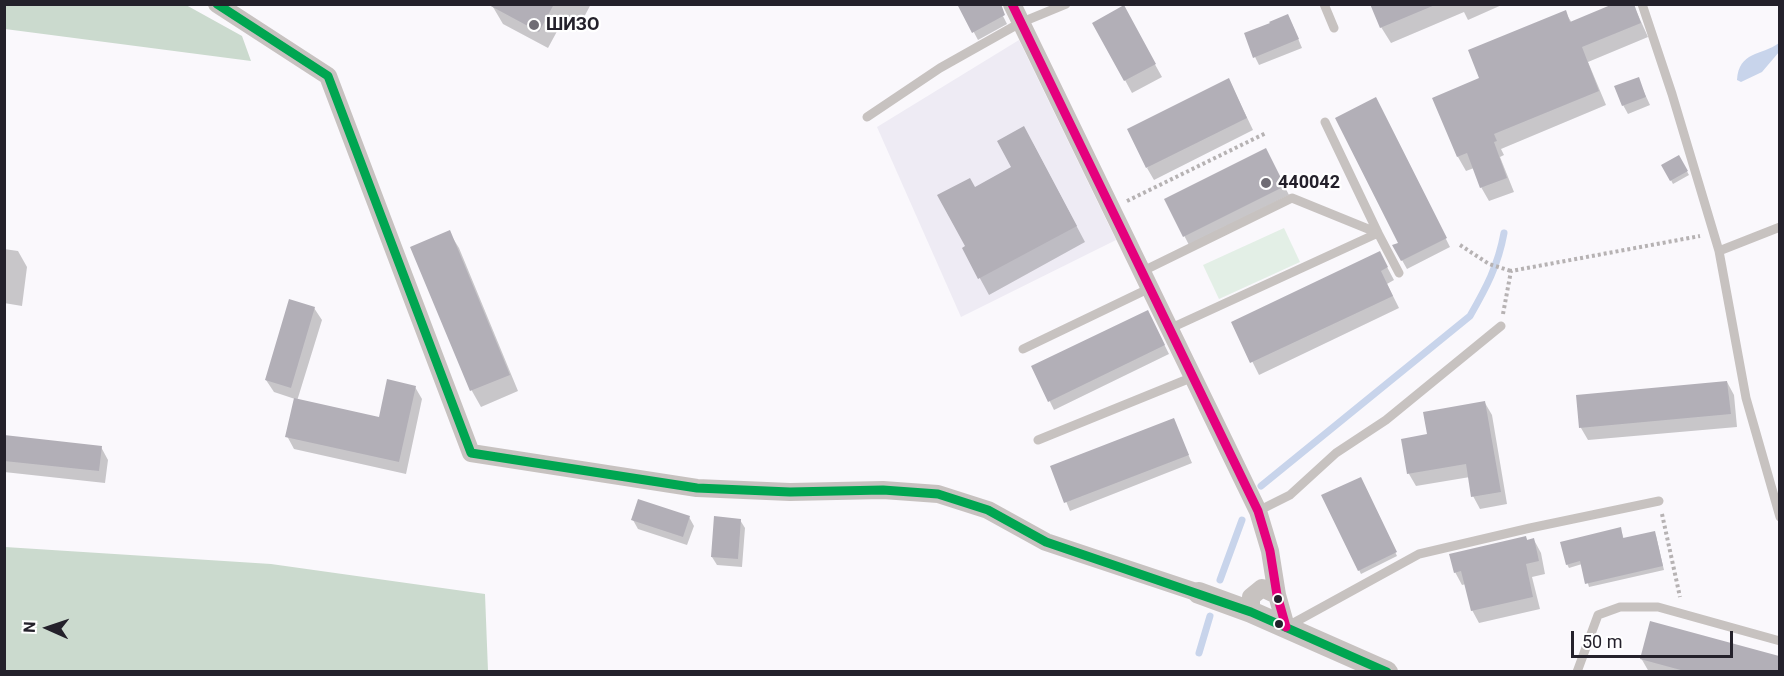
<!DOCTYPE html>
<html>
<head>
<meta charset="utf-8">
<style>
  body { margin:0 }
  #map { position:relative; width:1784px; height:676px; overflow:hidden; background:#faf8fc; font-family:Roboto,sans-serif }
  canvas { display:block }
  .frame { position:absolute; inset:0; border:6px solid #24212b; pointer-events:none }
  .north { position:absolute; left:18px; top:598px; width:60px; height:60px; -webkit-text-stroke:4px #fff; paint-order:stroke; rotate:273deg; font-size:16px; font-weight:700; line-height:24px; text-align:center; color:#24212b }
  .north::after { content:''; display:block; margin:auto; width:21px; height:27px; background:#24212b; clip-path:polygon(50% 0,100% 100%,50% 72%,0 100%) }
  .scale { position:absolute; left:1571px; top:631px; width:162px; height:27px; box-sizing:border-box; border:3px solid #24212b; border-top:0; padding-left:8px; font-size:18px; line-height:21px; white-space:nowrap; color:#24212b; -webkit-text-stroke:4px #fff; paint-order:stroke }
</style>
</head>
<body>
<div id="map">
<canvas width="1784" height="676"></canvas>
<div class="frame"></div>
<div class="north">N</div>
<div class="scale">50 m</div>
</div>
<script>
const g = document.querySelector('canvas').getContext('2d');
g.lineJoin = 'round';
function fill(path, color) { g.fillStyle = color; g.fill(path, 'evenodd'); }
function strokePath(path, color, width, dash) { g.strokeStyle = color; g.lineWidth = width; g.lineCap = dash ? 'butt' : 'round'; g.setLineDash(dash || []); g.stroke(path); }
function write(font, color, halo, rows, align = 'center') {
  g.font = font + ' Roboto,sans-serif'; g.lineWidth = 4.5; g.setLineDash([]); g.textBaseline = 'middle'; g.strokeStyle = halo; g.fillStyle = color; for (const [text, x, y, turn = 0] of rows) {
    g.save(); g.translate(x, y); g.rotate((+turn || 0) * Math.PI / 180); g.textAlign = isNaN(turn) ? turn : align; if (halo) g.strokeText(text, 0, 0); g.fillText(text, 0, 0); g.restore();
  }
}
const built = new Path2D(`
  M 1019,40 L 1116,240 L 961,317 L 877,127 Z`);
const green = new Path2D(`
  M 1284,228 L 1300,262 L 1219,299 L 1203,265 Z`);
const forest = new Path2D(`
  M 5,4 L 186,5 L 242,36 L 251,61 L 5,29 Z
  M 5,547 L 271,564 L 485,594 L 488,671 L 5,671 Z`);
const water = new Path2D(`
  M 1779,43 L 1779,52 L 1762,72 L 1741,82 L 1737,80 C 1739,51 1761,56 1779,43 Z`);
const shadow = new Path2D(`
  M 495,4 L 591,4 L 576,32 L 561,24 L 548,48 L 503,24 L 493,7 Z
  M 959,4 L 997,4 L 1007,24 L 978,40 Z
  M 1372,4 L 1504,4 L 1468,20 L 1464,12 L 1391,43 L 1381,27 Z
  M 1633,4 L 1648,37 L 1588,62 L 1606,105 L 1501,149 L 1504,155 L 1500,157 L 1514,192 L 1489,201 L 1481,187 L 1474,168 L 1466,171 L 1458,157 L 1434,98 L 1481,79 L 1565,12 L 1572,23 Z
  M 1123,7 L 1162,77 L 1132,93 L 1094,23 Z
  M 1292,24 L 1302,48 L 1259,65 L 1255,57 Z
  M 1638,79 L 1650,105 L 1628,114 L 1623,105 Z
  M 1229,80 L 1253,130 L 1154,180 L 1147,168 Z
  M 1380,108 L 1450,247 L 1407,269 L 1394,246 L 1400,243 Z
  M 1033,144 L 1085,242 L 989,295 L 964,249 L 967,247 L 1013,168 Z
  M 1679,157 L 1689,175 L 1673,184 L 1663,165 Z
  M 1270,158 L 1289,195 L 1189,245 L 1166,200 Z
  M 449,232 L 459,248 L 518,391 L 481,407 L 472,391 L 412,248 Z
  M 4,249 L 18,251 L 27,267 L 22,306 L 4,303 Z
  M 1386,265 L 1394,280 L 1387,284 L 1399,308 L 1259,375 L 1233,323 Z
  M 314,308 L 322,320 L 297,401 L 380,419 L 415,387 L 422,399 L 406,474 L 294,449 L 287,436 L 295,399 L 274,392 L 266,380 Z
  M 1152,320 L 1169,354 L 1054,410 L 1033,367 Z
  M 1727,382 L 1734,395 L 1737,427 L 1588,440 L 1581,428 L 1578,396 Z
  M 1485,403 L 1492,415 L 1507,504 L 1480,509 L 1473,496 L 1470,477 L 1416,486 L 1409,474 L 1403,440 L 1429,436 Z
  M 1173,419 L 1192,463 L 1070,511 L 1052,467 Z
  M 4,436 L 101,447 L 108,460 L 105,483 L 4,472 Z
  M 1362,482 L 1397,556 L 1361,574 L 1323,496 Z
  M 689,517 L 694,526 L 687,545 L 638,529 L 633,520 Z
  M 740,520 L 745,528 L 742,567 L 717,565 L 712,557 Z
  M 1622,533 L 1624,540 L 1656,536 L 1664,570 L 1589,587 L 1582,564 L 1569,568 L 1567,564 Z
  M 1526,538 L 1528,541 L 1534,540 L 1541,553 L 1545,574 L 1532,577 L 1540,609 L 1479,623 L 1472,610 L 1466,584 L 1462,585 L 1455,572 Z
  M 1651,623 L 1780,657 L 1780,672 L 1649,672 L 1641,658 Z`);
const stream = new Path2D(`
  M 1261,486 L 1470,316 C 1486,288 1498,266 1504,233
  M 1220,580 L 1242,520
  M 1199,653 L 1210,616`);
const building = new Path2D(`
  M 487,4 L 554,4 L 539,32 Z
  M 957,4 L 1001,4 L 1005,15 L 972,33 Z
  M 1370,4 L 1435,4 L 1435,5 L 1380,28 Z
  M 1613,4 L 1634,4 L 1641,23 L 1582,47 L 1599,91 L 1494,134 L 1497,141 L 1494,142 L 1507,178 L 1480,188 L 1467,153 L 1457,157 L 1432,98 L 1479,78 L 1468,50 L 1566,10 L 1570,22 Z
  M 1124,5 L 1156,64 L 1124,81 L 1092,23 Z
  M 1288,14 L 1299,39 L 1253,58 L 1244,33 L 1270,23 L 1269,22 Z
  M 1639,77 L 1646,97 L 1622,106 L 1614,86 Z
  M 1229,78 L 1247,118 L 1146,168 L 1127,129 Z
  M 1376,97 L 1447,238 L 1401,261 L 1392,245 L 1398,243 L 1335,118 Z
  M 1024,126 L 1077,226 L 978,279 L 962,248 L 965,246 L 937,195 L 970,178 L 975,187 L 1011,167 L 997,141 Z
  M 1266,148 L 1285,186 L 1183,237 L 1164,199 Z
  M 1679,155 L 1688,171 L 1670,181 L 1661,165 Z
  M 450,230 L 510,375 L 470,391 L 410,247 Z
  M 1380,251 L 1388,267 L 1381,271 L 1393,296 L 1250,363 L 1231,322 Z
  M 289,299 L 315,307 L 291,388 L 265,380 Z
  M 1148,310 L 1165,345 L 1048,402 L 1031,366 Z
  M 387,379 L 416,386 L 399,462 L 285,437 L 294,398 L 379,417 Z
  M 1727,381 L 1731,414 L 1579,428 L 1576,395 Z
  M 1485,401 L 1501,492 L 1471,497 L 1466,464 L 1407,474 L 1401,439 L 1427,434 L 1423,412 Z
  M 1174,418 L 1189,455 L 1064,503 L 1050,466 Z
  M 4,435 L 102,446 L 99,471 L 4,461 Z
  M 1361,477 L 1397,552 L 1358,571 L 1321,495 Z
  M 638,499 L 690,516 L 683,537 L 631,520 Z
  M 714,516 L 741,519 L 738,559 L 711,557 Z
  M 1621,527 L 1623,538 L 1655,531 L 1663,566 L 1585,584 L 1580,561 L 1566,565 L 1560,542 Z
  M 1526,536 L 1527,540 L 1534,538 L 1539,561 L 1526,564 L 1533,597 L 1471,611 L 1461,571 L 1454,573 L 1449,554 Z
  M 1650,621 L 1779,656 L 1779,672 L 1688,672 L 1640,659 Z`);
const path = new Path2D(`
  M 1127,201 L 1266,133
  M 1460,245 L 1489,264 L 1511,271
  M 1503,314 L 1511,271 L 1700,236
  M 1662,514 L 1680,597`);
const service = new Path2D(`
  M 1324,4 L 1334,28
  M 1642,4 L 1672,94 L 1719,251 L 1746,398 L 1780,517
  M 867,117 L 940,68 L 1020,23 L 1066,4
  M 1325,122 L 1378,233
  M 1719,251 L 1780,227
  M 1141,272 L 1292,198 L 1378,233
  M 1169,329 L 1378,233 L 1399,273
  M 1023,349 L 1150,288
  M 1038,440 L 1193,377
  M 1258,511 L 1290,495 L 1336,453 L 1386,420 L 1501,326
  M 1288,626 L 1419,554 L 1530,528 L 1659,501
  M 1577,672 L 1598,615 L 1620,607 L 1658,607 L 1780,641`);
const minor = new Path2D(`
  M 217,4 L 328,76 L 471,453 L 697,488 L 790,492 L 883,490 L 938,494 L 988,510 L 1046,542 L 1199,593
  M 1012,4 L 1258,511 L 1270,551 L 1277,595 L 1286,627
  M 1251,612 L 1251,597 L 1262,588 L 1277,595`);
const tertiary = new Path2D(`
  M 1199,593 L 1251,612 L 1387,672`);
const bus1 = new Path2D(`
  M 217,4 L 328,76 L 471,453 L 697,488 L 790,492 L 883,490 L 938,494 L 988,510 L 1046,542 L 1251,612 L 1387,672`);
const bus2 = new Path2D(`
  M 1012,4 L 1258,511 L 1270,551 L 1277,595 L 1286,627`);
const markers = [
  [534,25,6,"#6f6c74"],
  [1266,183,6,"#6f6c74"],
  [1278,599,5,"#24212b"],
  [1279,624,5,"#24212b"]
];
const poiNames = [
  ["ШИЗО",546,25],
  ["440042",1278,183]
];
fill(built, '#eeebf4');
fill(green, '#e3efe6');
fill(forest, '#cbdace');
fill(water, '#c8d4eb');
fill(shadow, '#0003');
strokePath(stream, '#c8d4eb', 7);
fill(building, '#b2afb7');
strokePath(path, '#b6b2b3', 4, [3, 3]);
strokePath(service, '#c7c2c0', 9);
strokePath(minor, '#c7c2c0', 18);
strokePath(tertiary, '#c7c2c0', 22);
strokePath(bus1, '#00a651', 9);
strokePath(bus2, '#e5007d', 9);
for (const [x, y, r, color] of markers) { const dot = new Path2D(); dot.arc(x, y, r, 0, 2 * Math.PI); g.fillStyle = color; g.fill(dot); strokePath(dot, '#fff', 2); }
write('bold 18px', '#24212b', '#fff', poiNames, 'left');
</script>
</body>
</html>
